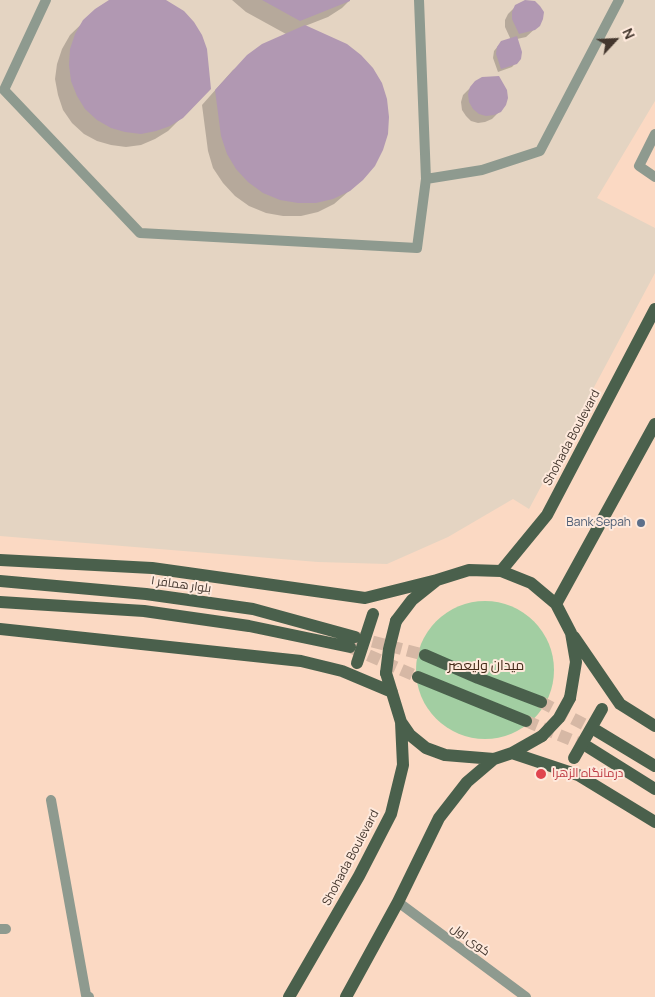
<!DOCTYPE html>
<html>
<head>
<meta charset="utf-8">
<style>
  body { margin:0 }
  #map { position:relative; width:655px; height:997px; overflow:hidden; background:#fbd9c3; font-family:Manrope,sans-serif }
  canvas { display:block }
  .north { position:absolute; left:590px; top:15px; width:50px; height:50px; -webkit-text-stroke:4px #fee9dc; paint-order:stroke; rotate:65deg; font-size:14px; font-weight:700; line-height:20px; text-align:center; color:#43362d }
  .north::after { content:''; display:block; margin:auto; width:18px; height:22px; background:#43362d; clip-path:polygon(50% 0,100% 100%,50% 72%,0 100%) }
</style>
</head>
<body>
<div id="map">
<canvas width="655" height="997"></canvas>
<div class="north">N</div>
</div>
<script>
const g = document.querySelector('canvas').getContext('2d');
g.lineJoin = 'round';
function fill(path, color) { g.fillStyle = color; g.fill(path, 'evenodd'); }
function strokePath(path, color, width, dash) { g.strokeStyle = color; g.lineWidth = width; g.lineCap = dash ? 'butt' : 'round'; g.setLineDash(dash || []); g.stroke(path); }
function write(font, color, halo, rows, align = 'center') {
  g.font = font + ' Manrope,Cairo,sans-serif'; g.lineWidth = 4; g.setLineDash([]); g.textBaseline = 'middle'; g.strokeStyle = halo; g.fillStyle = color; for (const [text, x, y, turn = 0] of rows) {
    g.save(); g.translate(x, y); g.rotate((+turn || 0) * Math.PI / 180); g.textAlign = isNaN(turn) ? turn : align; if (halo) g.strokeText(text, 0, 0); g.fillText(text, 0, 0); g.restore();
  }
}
const industrial = new Path2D(`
  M 0,0 L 655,0 L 655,101 L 597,198 L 655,228 L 655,273 L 529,509 L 513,499 L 448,537 L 387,564 L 318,562 L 0,536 Z`);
const green = new Path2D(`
  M416 670a69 69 0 1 1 138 0a69 69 0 1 1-138 0Z`);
const shadow = new Path2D(`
  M 113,0 L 162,0 L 182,117 L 168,131 L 155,139 L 141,145 L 126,147 L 111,145 L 97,141 L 84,134 L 72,123 L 63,110 L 58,95 L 55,79 L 57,64 L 62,49 L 70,35 L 96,10 Z
  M 232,0 L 350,0 L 342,8 L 328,17 L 305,26 L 363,179 L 334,204 L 318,212 L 301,216 L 283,216 L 266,213 L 249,206 L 235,196 L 223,183 L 213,168 L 208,151 L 202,105 L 233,70 L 286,34 L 246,12 Z
  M 516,6 L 539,25 L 526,37 L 517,39 L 520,58 L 512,67 L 498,72 L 493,58 L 494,51 L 498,46 L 511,40 L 505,27 L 505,20 L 508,14 Z
  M 476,82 L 500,111 L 492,119 L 485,122 L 478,123 L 471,121 L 466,116 L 462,110 L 461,102 L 463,95 Z`);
const building = new Path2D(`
  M 109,0 L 166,0 L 184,11 L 194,22 L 202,35 L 207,49 L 211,89 L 183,118 L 170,126 L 156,131 L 141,134 L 125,132 L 111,128 L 97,120 L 85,109 L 77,96 L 71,81 L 69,65 L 70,49 L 75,34 L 83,20 L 95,9 Z
  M 262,0 L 350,0 L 350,1 L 300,21 Z
  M 525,0 L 535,1 L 540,6 L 544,12 L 543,19 L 540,26 L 535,30 L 519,34 L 512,19 L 512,12 L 515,5 Z
  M 305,25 L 347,44 L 361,55 L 373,68 L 382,83 L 387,99 L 389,117 L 388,134 L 383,150 L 375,166 L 363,180 L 350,191 L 333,199 L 316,203 L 298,203 L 280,200 L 263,193 L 248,182 L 236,169 L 227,154 L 221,136 L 215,90 L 247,55 L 262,44 Z
  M 517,36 L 522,52 L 521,59 L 517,64 L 501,69 L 496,54 L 497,47 L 501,41 Z
  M 499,76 L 507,90 L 508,98 L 506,105 L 501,112 L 494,115 L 486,116 L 479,114 L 473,109 L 469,102 L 468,94 L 470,87 L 475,81 L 482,77 Z`);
const primaryTunnel = new Path2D(`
  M 355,637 L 425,655
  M 352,648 L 418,677
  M 541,702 L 597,731
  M 526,721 L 588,747`);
const lane = new Path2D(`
  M 46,0 L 4,90 L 140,233 L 417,248 L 426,179 L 419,0
  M 655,134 L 639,166 L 655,177
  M 426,179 L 482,170 L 540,151 L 619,0`);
const street = new Path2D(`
  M 51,800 L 86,995 L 89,997
  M 398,902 L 526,997
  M 0,929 L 6,929`);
const primary = new Path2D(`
  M 0,560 L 152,568 L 365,598 L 437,580
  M 501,571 L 547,515 L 655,309
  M 0,581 L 146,594 L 253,609 L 355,637
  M 0,602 L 144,611 L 249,626 L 350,647
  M 556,604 L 655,424
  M 396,621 L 412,600 L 437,580 L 469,570 L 501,571 L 531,583 L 556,604 L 571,633 L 576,662 L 570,698
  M 0,629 L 301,661 L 342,671 L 392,692
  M 574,637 L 620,704 L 655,726
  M 425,655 L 478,678 L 541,702
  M 386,673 L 401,722 L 410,735 L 426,748 L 445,755 L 494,759 L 512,753 L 542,736
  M 418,677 L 526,721
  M 597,731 L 655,766
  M 588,747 L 655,789
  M 512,753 L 578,775 L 655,822
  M 289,997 L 359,876 L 391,814 L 403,765 L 401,722
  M 346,997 L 398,902 L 439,818 L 467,782 L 494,759`);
const primaryBridge = new Path2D(`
  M 357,663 L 373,614
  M 386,673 L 389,649 L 396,621
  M 542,736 L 559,718 L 570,698
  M 574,758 L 602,709`);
const markers = [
  [641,523,5,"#5c6f8a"],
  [541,774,6,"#e0444e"]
];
const streetNames = [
  ["Shohada Boulevard",572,438,-62],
  ["بلوار همافر ۱",181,585,8],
  ["Shohada Boulevard",351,858,-62],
  ["کوی اول",470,940,36]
];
const serviceNames = [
  ["Bank Sepah",631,523]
];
const healthNames = [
  ["درمانگاه الزهرا",552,774]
];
const neighbourhoodNames = [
  ["میدان ولیعصر",486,666]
];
fill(industrial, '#e4d4c2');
fill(green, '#a2cea2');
fill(shadow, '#0003');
fill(building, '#b198b2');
strokePath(primaryTunnel, '#d6b8a5', 12, [12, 6]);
strokePath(lane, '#8e9a8f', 10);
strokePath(street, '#8e9a8f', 10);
strokePath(primary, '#4a604c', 12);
strokePath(primaryBridge, '#4a604c', 12);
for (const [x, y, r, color] of markers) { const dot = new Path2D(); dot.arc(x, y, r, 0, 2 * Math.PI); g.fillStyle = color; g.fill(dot); strokePath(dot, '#fee9dc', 2); }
write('12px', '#43362d', '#fee9dc', streetNames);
write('12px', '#4e5e75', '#fee9dc', serviceNames, 'right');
write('12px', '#be3a42', '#fee9dc', healthNames, 'left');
write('14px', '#452b19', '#fee9dc', neighbourhoodNames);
</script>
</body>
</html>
